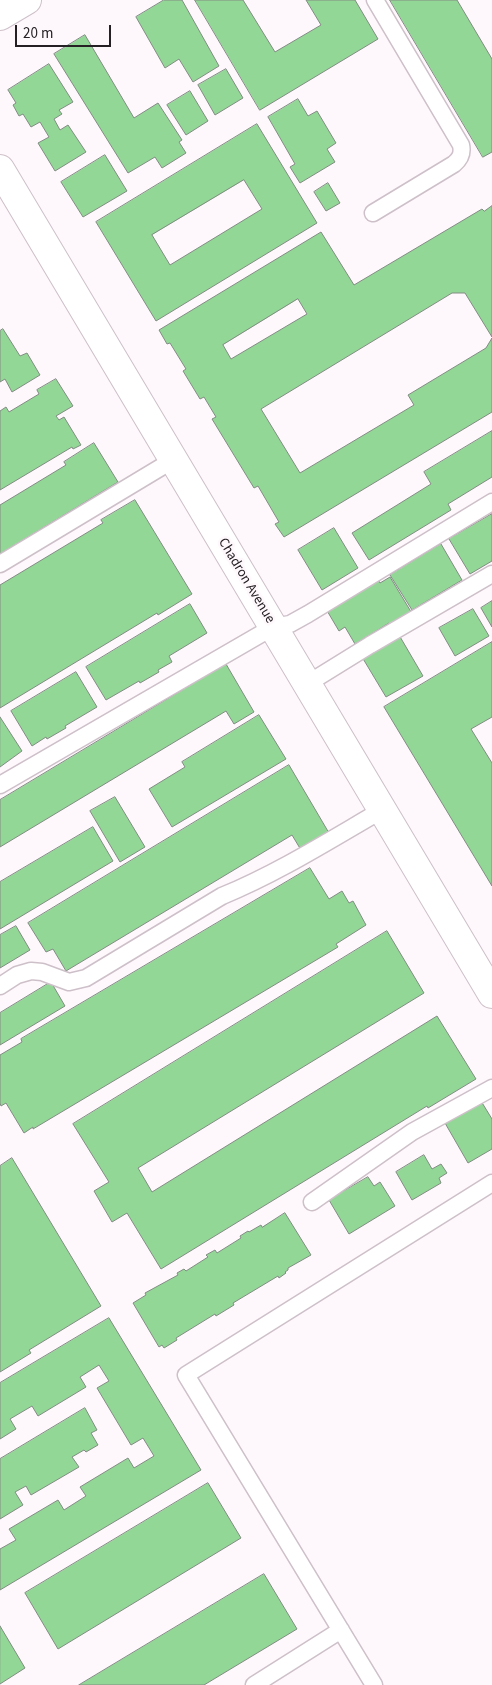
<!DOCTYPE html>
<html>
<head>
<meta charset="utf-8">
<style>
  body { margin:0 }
  #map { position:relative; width:492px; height:1685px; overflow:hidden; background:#fef8fc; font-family:"Source Sans 3",sans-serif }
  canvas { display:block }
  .scale { position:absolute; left:15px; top:25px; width:96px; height:22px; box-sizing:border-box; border:2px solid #252024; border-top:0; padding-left:6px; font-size:15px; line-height:18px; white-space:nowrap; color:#252024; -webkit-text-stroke:4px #fef8fc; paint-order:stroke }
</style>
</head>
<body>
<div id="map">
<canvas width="492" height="1685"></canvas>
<div class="scale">20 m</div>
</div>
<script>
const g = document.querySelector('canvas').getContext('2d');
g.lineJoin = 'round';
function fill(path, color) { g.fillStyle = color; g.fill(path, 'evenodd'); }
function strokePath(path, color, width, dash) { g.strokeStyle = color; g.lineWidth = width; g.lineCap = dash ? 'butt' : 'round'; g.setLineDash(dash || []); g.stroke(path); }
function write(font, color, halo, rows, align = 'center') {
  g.font = font + ' "Source Sans 3",sans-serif'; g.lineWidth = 5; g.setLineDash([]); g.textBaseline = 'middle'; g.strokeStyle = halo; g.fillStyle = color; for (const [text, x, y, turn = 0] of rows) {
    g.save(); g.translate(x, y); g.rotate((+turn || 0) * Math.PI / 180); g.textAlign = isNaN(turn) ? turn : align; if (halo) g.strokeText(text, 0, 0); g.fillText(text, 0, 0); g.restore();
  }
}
const building = new Path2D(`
  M 164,0 L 182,0 L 219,66 L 193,82 L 179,59 L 165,68 L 136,17 Z
  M 195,0 L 243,0 L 275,52 L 321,25 L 306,0 L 355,0 L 378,39 L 260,110 Z
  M 390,0 L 457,0 L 492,59 L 492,152 L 483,157 Z
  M 85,35 L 134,118 L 158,103 L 182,140 L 179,142 L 186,153 L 162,168 L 155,157 L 128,173 L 54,54 Z
  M 49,64 L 73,102 L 59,110 L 62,114 L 54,119 L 60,130 L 68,125 L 86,152 L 55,171 L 38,143 L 49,137 L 40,122 L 31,127 L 23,114 L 19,116 L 13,105 L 16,103 L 8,90 Z
  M 226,69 L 243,98 L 215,115 L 198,85 Z
  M 190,91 L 208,121 L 186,135 L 167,105 Z
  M 298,99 L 308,116 L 317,111 L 336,143 L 327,149 L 335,162 L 300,183 L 290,167 L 295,164 L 268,117 Z
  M 257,124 L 317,223 L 156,321 L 96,222 ZM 244,180 L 262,209 L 170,265 L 152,235 Z
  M 105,155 L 127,191 L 83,217 L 61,182 Z
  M 328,183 L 340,203 L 326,211 L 314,192 Z
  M 492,206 L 492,337 L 465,293 L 452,293 L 261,409 L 300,473 L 414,405 L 408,395 L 486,348 L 492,338 L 492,412 L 284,537 L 275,524 L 279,522 L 258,486 L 254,488 L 212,419 L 216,417 L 204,397 L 200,399 L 183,371 L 186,369 L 170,343 L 167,344 L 159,330 L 321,232 L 354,285 L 482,209 L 484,211 ZM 298,299 L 307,314 L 231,359 L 223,345 Z
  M 3,329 L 20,356 L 27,353 L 40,375 L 12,392 L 5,379 L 0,382 L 0,331 Z
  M 56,379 L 73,406 L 56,416 L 59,420 L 64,417 L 81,445 L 73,449 L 72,447 L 0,490 L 0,411 L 6,407 L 9,412 L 39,394 L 37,390 Z
  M 492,431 L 492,477 L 448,504 L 451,510 L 369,560 L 352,533 L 431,484 L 424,472 Z
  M 94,443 L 118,482 L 0,554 L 0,505 L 66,465 L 64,462 Z
  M 135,500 L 192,594 L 158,615 L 157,613 L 0,708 L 0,585 L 103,523 L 101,520 Z
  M 492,514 L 492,561 L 470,574 L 449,539 Z
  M 334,528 L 358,568 L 322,590 L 298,550 Z
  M 441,544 L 462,580 L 412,610 L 390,575 Z
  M 377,577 L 380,583 L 390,577 L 413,615 L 392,627 L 389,623 L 355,644 L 345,627 L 339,631 L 326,609 Z
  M 492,601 L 492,627 L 481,608 Z
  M 190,604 L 207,633 L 169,656 L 172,662 L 158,670 L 159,672 L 140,683 L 139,681 L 106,700 L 86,667 Z
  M 473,609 L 489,636 L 455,656 L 439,628 Z
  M 399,635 L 423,676 L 386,697 L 362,657 Z
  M 492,642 L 492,717 L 471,729 L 492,763 L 492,886 L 384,707 Z
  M 226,664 L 254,712 L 234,724 L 226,711 L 0,847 L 0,800 Z
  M 76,672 L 97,707 L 65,726 L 66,728 L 47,739 L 46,737 L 32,746 L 11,711 Z
  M 259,715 L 286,759 L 172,827 L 149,789 L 185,767 L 182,762 Z
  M 0,717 L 22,751 L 0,767 Z
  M 289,765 L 329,833 L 301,850 L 292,835 L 66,971 L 53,949 L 46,952 L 28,923 Z
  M 115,797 L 145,847 L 120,862 L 90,811 Z
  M 93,827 L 113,861 L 0,929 L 0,882 Z
  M 310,868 L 329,899 L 342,891 L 349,903 L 353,901 L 366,925 L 336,944 L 338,947 L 33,1129 L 33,1127 L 24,1133 L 6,1103 L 1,1106 L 0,1103 L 0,1055 L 22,1042 L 21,1039 Z
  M 16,926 L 30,950 L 0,968 L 0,935 Z
  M 387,931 L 424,993 L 138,1168 L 152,1192 L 437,1016 L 476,1079 L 428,1108 L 427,1106 L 161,1269 L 127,1213 L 112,1222 L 94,1191 L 109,1182 L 73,1124 Z
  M 51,982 L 65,1006 L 0,1045 L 0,1013 Z
  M 481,1101 L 492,1119 L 492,1149 L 468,1163 L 445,1123 Z
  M 424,1155 L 432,1169 L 441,1164 L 447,1173 L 439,1178 L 441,1183 L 412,1200 L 396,1172 Z
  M 12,1158 L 101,1306 L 29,1350 L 31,1353 L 0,1372 L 0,1166 Z
  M 368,1177 L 374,1186 L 380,1182 L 395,1206 L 349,1234 L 329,1200 Z
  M 285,1213 L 311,1255 L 288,1268 L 288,1270 L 285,1272 L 286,1273 L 279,1278 L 278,1276 L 233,1303 L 234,1305 L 216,1316 L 215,1314 L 176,1338 L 177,1340 L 164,1348 L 162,1345 L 159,1347 L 133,1303 L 146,1295 L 145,1293 L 178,1275 L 177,1273 L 184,1269 L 186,1271 L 208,1257 L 206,1255 L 215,1250 L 217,1253 L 241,1238 L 240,1236 L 248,1231 L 249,1232 L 261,1225 L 262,1227 Z
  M 109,1318 L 201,1470 L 0,1590 L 0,1549 L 16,1540 L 9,1529 L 58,1500 L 64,1510 L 86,1496 L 80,1487 L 128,1458 L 134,1468 L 154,1456 L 143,1438 L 131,1445 L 97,1388 L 109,1381 L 99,1365 L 80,1377 L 86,1387 L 38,1416 L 32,1406 L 10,1419 L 16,1429 L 0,1439 L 0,1383 Z
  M 85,1408 L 97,1430 L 91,1433 L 98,1445 L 86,1452 L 84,1450 L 72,1457 L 79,1467 L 31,1495 L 26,1486 L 15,1492 L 23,1505 L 0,1519 L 0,1459 Z
  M 208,1483 L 241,1538 L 58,1649 L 25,1593 Z
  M 264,1574 L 297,1629 L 204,1685 L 79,1685 Z
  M 0,1626 L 25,1668 L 0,1684 Z`);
const lane = new Path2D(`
  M 373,213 L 454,164 C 460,159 463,154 461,145 L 375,0
  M 0,564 L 173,460
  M 307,684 L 370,645 L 492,574
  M 0,785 L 273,627 L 290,624 L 308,614 L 492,502
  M 0,986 L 17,975 L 31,971 L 42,972 L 69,982 L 86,978 L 222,896 C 278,873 330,840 382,810
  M 312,1202 L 412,1132 L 492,1088
  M 254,1685 L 341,1630
  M 374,1685 L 186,1375 L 492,1183`);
const street = new Path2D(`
  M 0,16 L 27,0
  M 0,169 L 492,994`);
const streetNames = [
  ["Chadron Avenue",246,581,59]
];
fill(building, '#93d797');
strokePath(building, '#818c82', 1);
strokePath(lane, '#cec0c9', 19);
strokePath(street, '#cec0c9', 30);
strokePath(lane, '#fff', 16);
strokePath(street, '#fff', 28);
write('14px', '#252024', '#fef8fc', streetNames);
</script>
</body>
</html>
